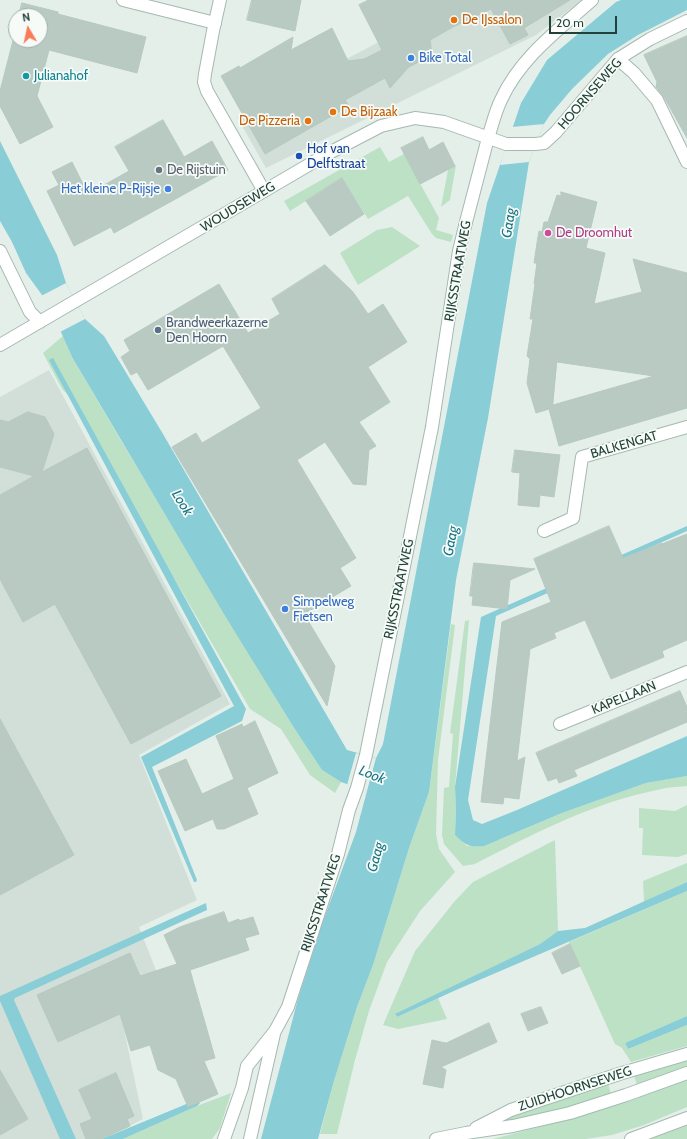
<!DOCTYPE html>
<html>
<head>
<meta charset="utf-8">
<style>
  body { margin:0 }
  #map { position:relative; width:687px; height:1139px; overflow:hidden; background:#e4efea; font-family:Cabin,sans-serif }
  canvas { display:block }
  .north { position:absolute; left:8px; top:8px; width:40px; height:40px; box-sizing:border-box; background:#f6fbf8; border:1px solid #a1b1ac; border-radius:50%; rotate:351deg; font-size:11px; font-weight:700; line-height:16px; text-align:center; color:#224239 }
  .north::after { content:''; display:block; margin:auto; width:14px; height:18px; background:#fb7a56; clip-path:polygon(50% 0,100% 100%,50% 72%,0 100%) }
  .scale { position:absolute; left:549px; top:16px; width:68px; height:18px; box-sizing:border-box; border:2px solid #224239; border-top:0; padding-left:5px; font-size:12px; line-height:14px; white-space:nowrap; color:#224239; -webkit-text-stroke:3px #f6fbf8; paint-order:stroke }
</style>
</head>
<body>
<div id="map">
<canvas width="687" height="1139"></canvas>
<div class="north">N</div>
<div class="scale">20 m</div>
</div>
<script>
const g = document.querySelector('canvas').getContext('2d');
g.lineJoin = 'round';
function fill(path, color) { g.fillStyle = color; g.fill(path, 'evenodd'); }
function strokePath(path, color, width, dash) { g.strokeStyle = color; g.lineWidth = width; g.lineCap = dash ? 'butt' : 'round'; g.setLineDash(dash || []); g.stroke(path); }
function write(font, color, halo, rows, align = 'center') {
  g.font = font + ' Cabin,sans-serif'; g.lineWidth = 3.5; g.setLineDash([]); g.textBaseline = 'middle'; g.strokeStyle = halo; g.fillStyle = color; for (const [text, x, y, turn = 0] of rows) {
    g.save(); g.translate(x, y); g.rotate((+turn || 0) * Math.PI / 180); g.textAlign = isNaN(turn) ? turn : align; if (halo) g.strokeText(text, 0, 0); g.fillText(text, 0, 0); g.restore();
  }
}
const built = new Path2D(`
  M 458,0 L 582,0 L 536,35 L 266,168 L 237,117 Z
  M 49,370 L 230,704 L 139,755 L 197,900 L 139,927 L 169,1003 L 122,1020 L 143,1119 L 104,1139 L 0,1139 L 0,397 Z`);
const green = new Path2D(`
  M 380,147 L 389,162 L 404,154 L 439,218 L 436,230 L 453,235 L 451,242 L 436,238 L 432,234 L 408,196 L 368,219 L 342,178 L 290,211 L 284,201 Z
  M 456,165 L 450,200 L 441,207 L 448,170 Z
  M 392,227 L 420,246 L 358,285 L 340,253 L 377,230 Z
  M 63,336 L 72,357 L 120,439 L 296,731 L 322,770 L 341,782 L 335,793 L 310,775 L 281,729 L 250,709 L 68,395 L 62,389 L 43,353 Z
  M 469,620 L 455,787 L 456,811 L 455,835 L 467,846 L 501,839 L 562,813 L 646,783 L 687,776 L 687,786 C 677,787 667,787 657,790 C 592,803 533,834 475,864 L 463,866 L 444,844 L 442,835 L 444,788 L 449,787 L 453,734 L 450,733 L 465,621 Z
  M 451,624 L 455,625 L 438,760 L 436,834 L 439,849 L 455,872 L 420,911 L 387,962 L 369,1011 L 355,1060 L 337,1134 L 320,1134 L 334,1081 L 357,1007 L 373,965 L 409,848 L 429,792 Z
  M 687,805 L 687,854 L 678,857 L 642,855 L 643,828 L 639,828 L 639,808 L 675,811 Z
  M 555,840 L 558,931 L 540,944 L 395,1015 L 397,1017 L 438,998 L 447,1019 L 398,1029 L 383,1025 L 415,951 L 454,902 L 473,882 Z
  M 687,863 L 687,882 L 644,902 L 643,881 Z
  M 687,891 L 687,1016 L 625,1043 L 628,1049 L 687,1025 L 687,1046 L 631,1062 L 622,1048 L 615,1044 L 569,942 Z
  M 687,1060 L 687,1066 L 637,1085 L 634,1076 Z
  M 687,1079 L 687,1107 L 644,1125 L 612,1135 L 586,1139 L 493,1139 L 581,1116 L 627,1102 Z
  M 608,1083 L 611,1094 L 570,1107 L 500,1124 L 499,1120 Z
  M 231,1093 L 220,1128 L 212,1139 L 123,1139 L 197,1106 Z
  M 687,1124 L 687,1139 L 651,1139 Z`);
const water = new Path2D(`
  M 621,0 L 687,0 L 687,10 L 638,35 L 608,54 L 572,89 L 550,115 L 544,124 L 529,162 L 488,418 L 456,580 L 429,792 L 409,848 L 373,965 L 357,1007 L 334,1081 L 318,1139 L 261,1139 L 298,999 L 322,924 L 356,832 L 367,791 L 341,782 L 322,770 L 296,731 L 224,614 L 72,357 L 61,332 L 42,295 L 26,273 L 12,242 L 0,221 L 0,141 L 57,255 L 66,283 L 85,319 L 104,336 L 163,434 L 347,750 L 376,758 L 383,744 L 487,203 L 521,103 L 547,60 L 616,2 Z
  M 53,358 L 246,709 L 242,721 L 152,767 L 197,880 L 196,882 L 194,882 L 141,757 L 234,706 L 49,360 Z
  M 687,526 L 687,531 L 496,616 L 468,800 L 473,820 L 482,824 L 517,810 L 687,736 L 687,776 L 646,783 L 562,813 L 484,846 C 469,847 466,846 455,835 L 456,811 L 455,787 L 481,617 Z
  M 687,882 L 687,891 L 456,990 L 397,1017 L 395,1014 L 540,944 L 558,931 L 585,928 Z
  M 206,903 L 207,910 L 15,998 L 14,1000 L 76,1139 L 60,1139 L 0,1001 L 0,996 Z
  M 687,1016 L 687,1025 L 628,1049 L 625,1043 Z
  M 196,1100 L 200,1103 L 197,1106 L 123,1139 L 102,1139 Z`);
const pier = new Path2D(`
  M 544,124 L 529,162 L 500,165 L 512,127 Z
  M 66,283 L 85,319 L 60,332 L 41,296 Z
  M 356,753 L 376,758 L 367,791 L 347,785 Z`);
const building = new Path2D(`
  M 252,0 L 301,0 L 295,31 L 247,20 Z
  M 369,0 L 570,0 L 524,28 L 528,35 L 510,44 L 491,9 L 453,27 L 430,40 L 432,55 L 407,68 L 407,69 L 390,88 L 385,78 L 345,100 L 349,106 L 265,154 L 221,76 L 239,66 L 240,68 L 293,37 L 291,50 L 332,28 L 348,61 L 364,59 L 382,50 L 359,5 Z
  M 22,3 L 58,12 L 58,14 L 146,37 L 137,73 L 49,50 L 37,96 L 53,127 L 20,144 L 0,106 L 0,91 L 16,29 L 16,40 L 40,40 L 40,16 L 19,16 Z
  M 687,36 L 687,138 L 664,97 L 656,87 L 657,82 L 644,55 Z
  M 163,120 L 184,157 L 212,141 L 228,170 L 114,233 L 111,227 L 74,246 L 47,191 L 59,185 L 52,172 L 72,162 L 88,194 L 129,171 L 115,147 Z
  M 423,137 L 429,150 L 443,142 L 455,166 L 420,184 L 401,148 Z
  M 342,178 L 364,214 L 330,236 L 306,201 Z
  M 561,192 L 597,202 L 586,248 L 605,253 L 594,304 L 642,292 L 633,259 L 687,273 L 687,408 L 559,446 L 549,409 L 536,413 L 527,383 L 530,359 L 527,356 L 533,319 L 530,319 L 535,284 L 534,284 L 537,263 L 534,263 L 537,243 L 539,231 L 542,232 L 544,222 L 548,222 L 557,195 L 561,196 ZM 557,362 L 654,376 L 553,405 Z
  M 325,265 L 353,292 L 368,314 L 383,304 L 407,342 L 368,367 L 390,402 L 359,422 L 376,446 L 369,450 L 366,485 L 353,484 L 325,442 L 297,460 L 356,558 L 340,568 L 351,586 L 304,614 L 335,666 L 327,706 L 172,447 L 196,433 L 202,443 L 261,408 L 223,346 L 148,390 L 137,372 L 131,375 L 121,357 L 130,351 L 124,340 L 219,284 L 248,333 L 280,314 L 272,299 Z
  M 28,412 L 45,417 L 54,434 L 42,472 L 87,448 L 221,696 L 131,744 L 55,604 L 23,622 L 0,579 L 0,495 L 34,476 L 0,467 L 0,420 L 8,422 Z
  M 515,450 L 560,455 L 554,497 L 540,495 L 539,507 L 518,505 L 520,473 L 512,472 Z
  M 609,526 L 623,558 L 662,543 L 662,544 L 687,534 L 687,640 L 662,651 L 664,657 L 611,679 L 585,620 L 554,633 L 556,638 L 530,649 L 517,761 L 525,757 L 519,799 L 504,797 L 503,804 L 481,802 L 502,622 L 551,602 L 534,559 Z
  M 474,563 L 496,565 L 535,569 L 510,580 L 507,609 L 472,605 L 473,596 L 470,596 Z
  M 680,691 L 687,707 L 687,722 L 574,770 L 577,776 L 559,783 L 557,778 L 548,781 L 536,753 Z
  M 0,719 L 74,855 L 0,895 Z
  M 255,721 L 278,773 L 247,788 L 258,814 L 224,829 L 217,829 L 213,819 L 185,831 L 158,771 L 186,759 L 202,794 L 234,779 L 216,736 L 242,724 L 243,727 Z
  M 224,912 L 228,923 L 239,919 L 239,921 L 253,917 L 259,934 L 245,938 L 249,950 L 190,970 L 215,1058 L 204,1061 L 218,1094 L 188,1107 L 176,1079 L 158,1070 L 150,1045 L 131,1051 L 120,1014 L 58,1042 L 37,995 L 130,953 L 140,976 L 177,964 L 164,935 L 180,927 Z
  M 570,944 L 580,966 L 562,974 L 552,953 Z
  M 541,1007 L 548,1023 L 528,1031 L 521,1014 Z
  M 489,1023 L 497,1042 L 441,1067 L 446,1070 L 443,1088 L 423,1084 L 432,1040 L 446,1043 Z
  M 0,1070 L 28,1119 L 0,1135 Z
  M 116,1073 L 134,1116 L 127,1119 L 130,1126 L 101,1139 L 86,1139 L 80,1124 L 92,1119 L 79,1090 Z`);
const minor = new Path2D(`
  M 123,0 L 215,23
  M 618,59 L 634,73 L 657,100 L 687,162
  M 488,138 C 492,126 495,112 501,100 C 520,58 558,30 592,0
  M 0,251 L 30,312 L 40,322
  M 0,345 L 264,191
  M 544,531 L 573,518 L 582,457 L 687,427
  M 560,724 L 687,672
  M 631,1139 L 687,1118`);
const tertiary = new Path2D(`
  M 220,0 L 213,31 L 205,74 L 204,82 L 207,91 L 264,191 L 329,153 L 381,126 L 415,118 L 444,122 L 506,144 L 535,144 L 544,143 L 556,132 L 618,59 L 650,39 L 687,21
  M 224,1139 L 242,1088 L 247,1066 L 275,1031 L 288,1007 L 338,854 L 349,810 L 357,788 L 366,755 L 432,427 L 459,251 L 466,222 L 488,138
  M 250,1139 L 274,1034`);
const secondary = new Path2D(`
  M 476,1128 L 511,1110 L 619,1074 L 687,1054
  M 436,1139 L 466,1133 L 513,1126 L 570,1113 L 626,1095 L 687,1073`);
const markers = [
  [454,20,4,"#e8710a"],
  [411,58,4,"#3f7fe0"],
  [26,76,4,"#0f9aa8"],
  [333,112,4,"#e8710a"],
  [308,121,4,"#e8710a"],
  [299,156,4,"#1a4fb4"],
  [159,170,4,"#6b7280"],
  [168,189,4,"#3f7fe0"],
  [548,233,4,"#d1479c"],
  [158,330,4,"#5c6f8a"],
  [285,609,4,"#3f7fe0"]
];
const foodNames = [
  ["De IJssalon",462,20],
  ["De Bijzaak",341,112],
  ["De Pizzeria",300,121,"right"]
];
const shopNames = [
  ["Bike Total",419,58],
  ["Het kleine P-Rijsje",160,189,"right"],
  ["Simpelweg",293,602],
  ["Fietsen",293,617]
];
const cultureNames = [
  ["Julianahof",34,76]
];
const streetNames = [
  ["HOORNSEWEG",590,94,-49],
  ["WOUDSEWEG",238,207,-31],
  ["RIJKSSTRAATWEG",458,271,-80],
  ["BALKENGAT",624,445,-16],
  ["RIJKSSTRAATWEG",399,589,-78],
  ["KAPELLAAN",624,698,-22],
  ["RIJKSSTRAATWEG",321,903,-72],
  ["ZUIDHOORNSEWEG",575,1089,-18]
];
const transitNames = [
  ["Hof van",307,149],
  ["Delftstraat",307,164]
];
const worshipNames = [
  ["De Rijstuin",167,170]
];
const hotelNames = [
  ["De Droomhut",556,233]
];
const serviceNames = [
  ["Brandweerkazerne",166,323],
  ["Den Hoorn",166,338]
];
const waterNames = [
  ["Gaag",509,223,-81],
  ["Look",182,503,58],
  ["Gaag",451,541,-79],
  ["Look",372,775,22],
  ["Gaag",376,857,-75]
];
fill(built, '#d2dfd9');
fill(green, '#bce1c5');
fill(water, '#89cdd7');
fill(pier, '#e4efea');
fill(building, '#b9cac3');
strokePath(building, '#b6c9c1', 1);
strokePath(minor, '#a6b8b1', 14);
strokePath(tertiary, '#a6b8b1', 14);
strokePath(secondary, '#a2bbb2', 14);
strokePath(minor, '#fff', 12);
strokePath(tertiary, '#fff', 12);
strokePath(secondary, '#fff', 12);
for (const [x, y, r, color] of markers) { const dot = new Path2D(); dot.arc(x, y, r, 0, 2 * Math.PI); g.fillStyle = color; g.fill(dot); strokePath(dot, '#f6fbf8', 1.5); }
write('13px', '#c56008', '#f6fbf8', foodNames, 'left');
write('13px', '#366cbe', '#f6fbf8', shopNames, 'left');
write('13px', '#0d838f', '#f6fbf8', cultureNames, 'left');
write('13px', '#224239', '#f6fbf8', streetNames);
write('13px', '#164399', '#f6fbf8', transitNames, 'left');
write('13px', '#5b616d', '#f6fbf8', worshipNames, 'left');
write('13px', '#b23c85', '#f6fbf8', hotelNames, 'left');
write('13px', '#4e5e75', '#f6fbf8', serviceNames, 'left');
write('italic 14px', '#177483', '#f6fbf8', waterNames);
</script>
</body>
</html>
